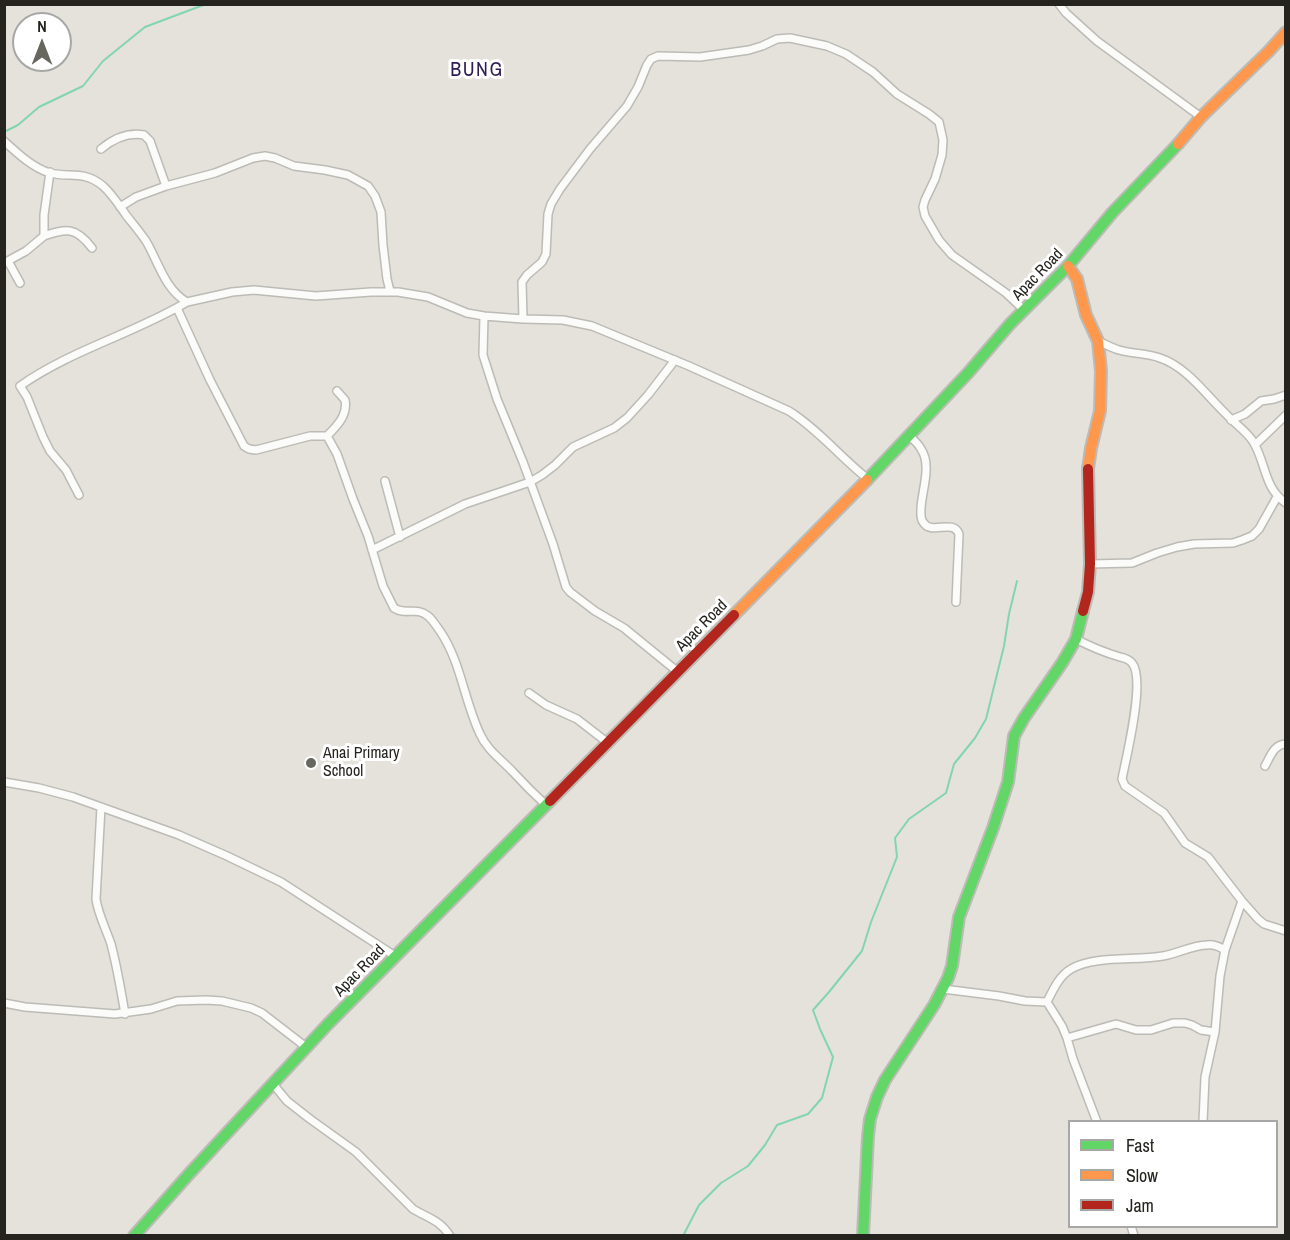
<!DOCTYPE html>
<html>
<head>
<meta charset="utf-8">
<style>
  body { margin:0 }
  #map { position:relative; width:1290px; height:1240px; overflow:hidden; background:#e4e2da; font-family:"Archivo Narrow",sans-serif }
  canvas { display:block }
  .frame { position:absolute; inset:0; border:6px solid #24231d; pointer-events:none }
  .legend { position:absolute; left:1068px; top:1120px; width:210px; height:108px; box-sizing:border-box; background:#fff; border:2px solid #a7a7a5; margin:0; padding:8px 10px; list-style:none; font-size:18px; color:#24231d }
  .legend li { display:flex; align-items:center; gap:12px; height:30px }
  .legend b { width:30px; border:2px solid #a7a7a5 }
  .north { position:absolute; left:12px; top:12px; width:60px; height:60px; box-sizing:border-box; background:#fff; border:2px solid #a7a7a5; border-radius:50%; rotate:0deg; font-size:16px; font-weight:700; line-height:24px; text-align:center; color:#24231d }
  .north::after { content:''; display:block; margin:auto; width:21px; height:27px; background:#67665f; clip-path:polygon(50% 0,100% 100%,50% 72%,0 100%) }
</style>
</head>
<body>
<div id="map">
<canvas width="1290" height="1240"></canvas>
<div class="frame"></div>
<ul class="legend">
<li><b style="height:8px;background:#63d668"></b>Fast</li>
<li><b style="height:8px;background:#ff974d"></b>Slow</li>
<li><b style="height:8px;background:#b3261e"></b>Jam</li>
</ul>
<div class="north">N</div>
</div>
<script>
const g = document.querySelector('canvas').getContext('2d');
g.lineJoin = 'round';
function strokePath(path, color, width, dash) { g.strokeStyle = color; g.lineWidth = width; g.lineCap = dash ? 'butt' : 'round'; g.setLineDash(dash || []); g.stroke(path); }
function write(font, color, halo, rows, align = 'center') {
  g.font = font + ' "Archivo Narrow",sans-serif'; g.lineWidth = 6; g.setLineDash([]); g.textBaseline = 'middle'; g.strokeStyle = halo; g.fillStyle = color; for (const [text, x, y, turn = 0] of rows) {
    g.save(); g.translate(x, y); g.rotate((+turn || 0) * Math.PI / 180); g.textAlign = isNaN(turn) ? turn : align; if (halo) g.strokeText(text, 0, 0); g.fillText(text, 0, 0); g.restore();
  }
}
const stream = new Path2D(`
  M 4,132 L 18,125 L 39,107 L 83,86 L 103,61 L 145,27 L 206,4
  M 683,1236 L 699,1205 L 721,1183 L 748,1166 L 765,1145 L 777,1125 L 808,1114 L 822,1098 L 833,1057 L 820,1029 L 813,1010 L 829,992 L 862,951 L 871,922 L 897,857 L 895,838 L 909,819 L 946,793 L 954,764 L 975,738 L 986,719 L 1004,646 L 1009,614 L 1017,581`);
const street = new Path2D(`
  M 1059,4 L 1066,13 L 1097,41 L 1201,117
  M 4,141 C 17,153 33,168 50,173 C 70,178 84,170 103,186 C 112,194 119,205 126,215 C 133,224 140,232 146,241 C 158,261 165,290 187,302 L 232,292 L 254,290 L 316,296 L 371,292 L 398,292 L 428,297 L 467,313 L 484,316 L 523,319 L 563,320 L 592,326 L 689,366 L 789,411 C 819,430 841,458 868,479
  M 101,149 C 113,139 127,132 144,135 L 150,141 L 166,186
  M 120,207 L 136,197 L 166,186 L 215,173 L 253,158 L 265,156 L 275,158 L 294,166 L 325,170 L 348,175 L 368,186 L 375,196 L 381,212 L 383,245 L 387,279 L 390,291
  M 44,236 C 67,228 76,227 92,248
  M 8,261 L 20,283
  M 4,263 L 26,251 L 44,236 L 44,215 L 50,172
  M 177,308 L 210,380 L 244,446 L 249,449 L 256,450 L 310,436 L 327,436 L 337,454 L 353,499 L 368,536 L 383,586 L 394,608 C 406,616 416,606 428,616 C 433,620 436,626 440,631 C 461,662 464,700 480,734 C 487,750 502,760 513,772 C 524,784 535,795 546,805
  M 484,316 L 483,355 L 497,399 L 523,462 L 553,544 L 566,587 L 570,592 L 595,611 L 624,628 L 678,672
  M 523,319 L 522,282 L 527,275 L 542,262 L 546,254 L 548,214 L 551,204 L 560,189 L 590,149 L 627,106 L 638,87 L 647,65 L 651,59 L 658,56 L 700,57 L 749,50 L 762,46 L 777,39 L 790,38 L 827,46 L 846,54 L 873,72 L 897,94 L 929,114 L 939,122 L 943,140 L 942,155 L 935,179 L 925,200 L 923,207 L 925,216 L 939,240 L 952,255 L 1006,293 L 1024,310
  M 1098,341 C 1105,344 1112,348 1119,350 C 1133,354 1147,353 1160,358 C 1187,367 1206,395 1226,414 C 1234,423 1245,430 1252,440 C 1266,460 1263,488 1286,503
  M 1231,420 L 1245,414 L 1261,401 L 1274,399 L 1286,395
  M 908,435 C 913,439 918,443 921,449 C 932,465 922,490 921,508 C 921,513 920,518 923,522 C 931,536 953,518 959,534 L 956,602
  M 327,436 C 337,426 348,415 345,400 L 337,391
  M 1255,445 L 1286,415
  M 385,481 L 400,537
  M 79,495 L 66,470 L 50,451 L 43,437 L 27,397 L 20,386 C 71,350 133,334 187,302
  M 372,550 L 465,504 L 530,482 L 542,475 L 555,465 L 573,447 L 614,428 L 627,418 L 648,395 L 675,360
  M 1090,564 L 1132,563 L 1157,553 L 1177,547 L 1194,544 L 1233,543 L 1242,540 L 1252,536 L 1259,529 L 1277,497
  M 1076,639 C 1091,647 1103,652 1120,657 C 1124,658 1129,659 1132,663 C 1146,679 1126,758 1122,779 L 1125,786 L 1164,813 L 1185,843 L 1208,857 L 1242,901 L 1258,919 L 1264,924 L 1286,931
  M 529,693 L 546,705 L 577,719 L 608,743
  M 1265,766 C 1270,757 1274,744 1286,744
  M 4,782 L 39,788 L 73,797 L 179,835 L 227,856 L 281,882 L 395,956
  M 101,807 L 96,899 C 98,914 106,929 111,944 C 117,967 121,990 125,1014
  M 943,989 L 999,996 L 1025,1001 L 1047,1002 L 1062,1026 L 1067,1038 L 1073,1059 L 1097,1122
  M 1047,1002 C 1053,990 1059,976 1071,969 C 1094,955 1136,961 1163,956 C 1177,954 1192,945 1207,945 C 1214,944 1220,947 1225,950 L 1242,901
  M 4,1003 L 25,1007 L 115,1014 L 151,1009 L 177,1001 L 206,1000 L 222,1001 L 251,1008 L 262,1013 L 306,1047
  M 1067,1038 L 1116,1024 L 1136,1030 L 1151,1030 L 1173,1023 L 1185,1023 L 1192,1025 L 1201,1030 L 1215,1032
  M 273,1084 L 287,1101 L 310,1119 L 356,1152 L 413,1209 C 428,1218 440,1220 450,1236
  M 1203,1122 L 1205,1077 L 1215,1032 L 1220,976 L 1225,950
  M 1131,1226 L 1134,1236`);
const fast = new Path2D(`
  M 867,480 L 968,373 L 1010,324 L 1068,266 L 1112,213 L 1178,144
  M 134,1236 L 189,1174 L 328,1024 L 550,801
  M 863,1236 L 868,1136 L 870,1119 L 877,1097 L 885,1080 L 934,1005 L 948,978 L 952,966 L 959,917 L 993,828 L 1008,782 L 1014,736 L 1024,718 L 1062,663 L 1076,639 L 1083,611`);
const slow = new Path2D(`
  M 1178,144 L 1201,117 L 1269,51 L 1286,32
  M 1068,266 L 1077,279 L 1086,315 L 1098,341 L 1101,371 L 1100,411 L 1091,448 L 1088,469
  M 734,615 L 867,480`);
const jam = new Path2D(`
  M 1083,611 L 1088,592 L 1090,564 L 1088,469
  M 550,801 L 734,615`);
const markers = [
  [311,763,6,"#67665f"]
];
const streetNames = [
  ["Apac Road",1038,275,-46],
  ["Apac Road",702,626,-45],
  ["Apac Road",360,971,-46]
];
const poiNames = [
  ["Anai Primary",323,754],
  ["School",323,772]
];
const quarterNames = [
  ["BUNG",477,71]
];
strokePath(stream, '#83d5b1', 2);
strokePath(street, '#bcbbb5', 10);
strokePath(fast, '#bcbbb5', 14);
strokePath(slow, '#bcbbb5', 14);
strokePath(jam, '#bcbbb5', 14);
strokePath(street, '#fbfbf9', 7);
strokePath(fast, '#63d668', 10);
strokePath(slow, '#ff974d', 10);
strokePath(jam, '#b3261e', 10);
for (const [x, y, r, color] of markers) { const dot = new Path2D(); dot.arc(x, y, r, 0, 2 * Math.PI); g.fillStyle = color; g.fill(dot); strokePath(dot, '#fff', 2); }
write('16px', '#24231d', '#fff', streetNames);
write('16px', '#24231d', '#fff', poiNames, 'left');
g.letterSpacing = '1.5px';
write('20px', '#2e1c56', '#fff', quarterNames);
g.letterSpacing = '0px';
</script>
</body>
</html>
